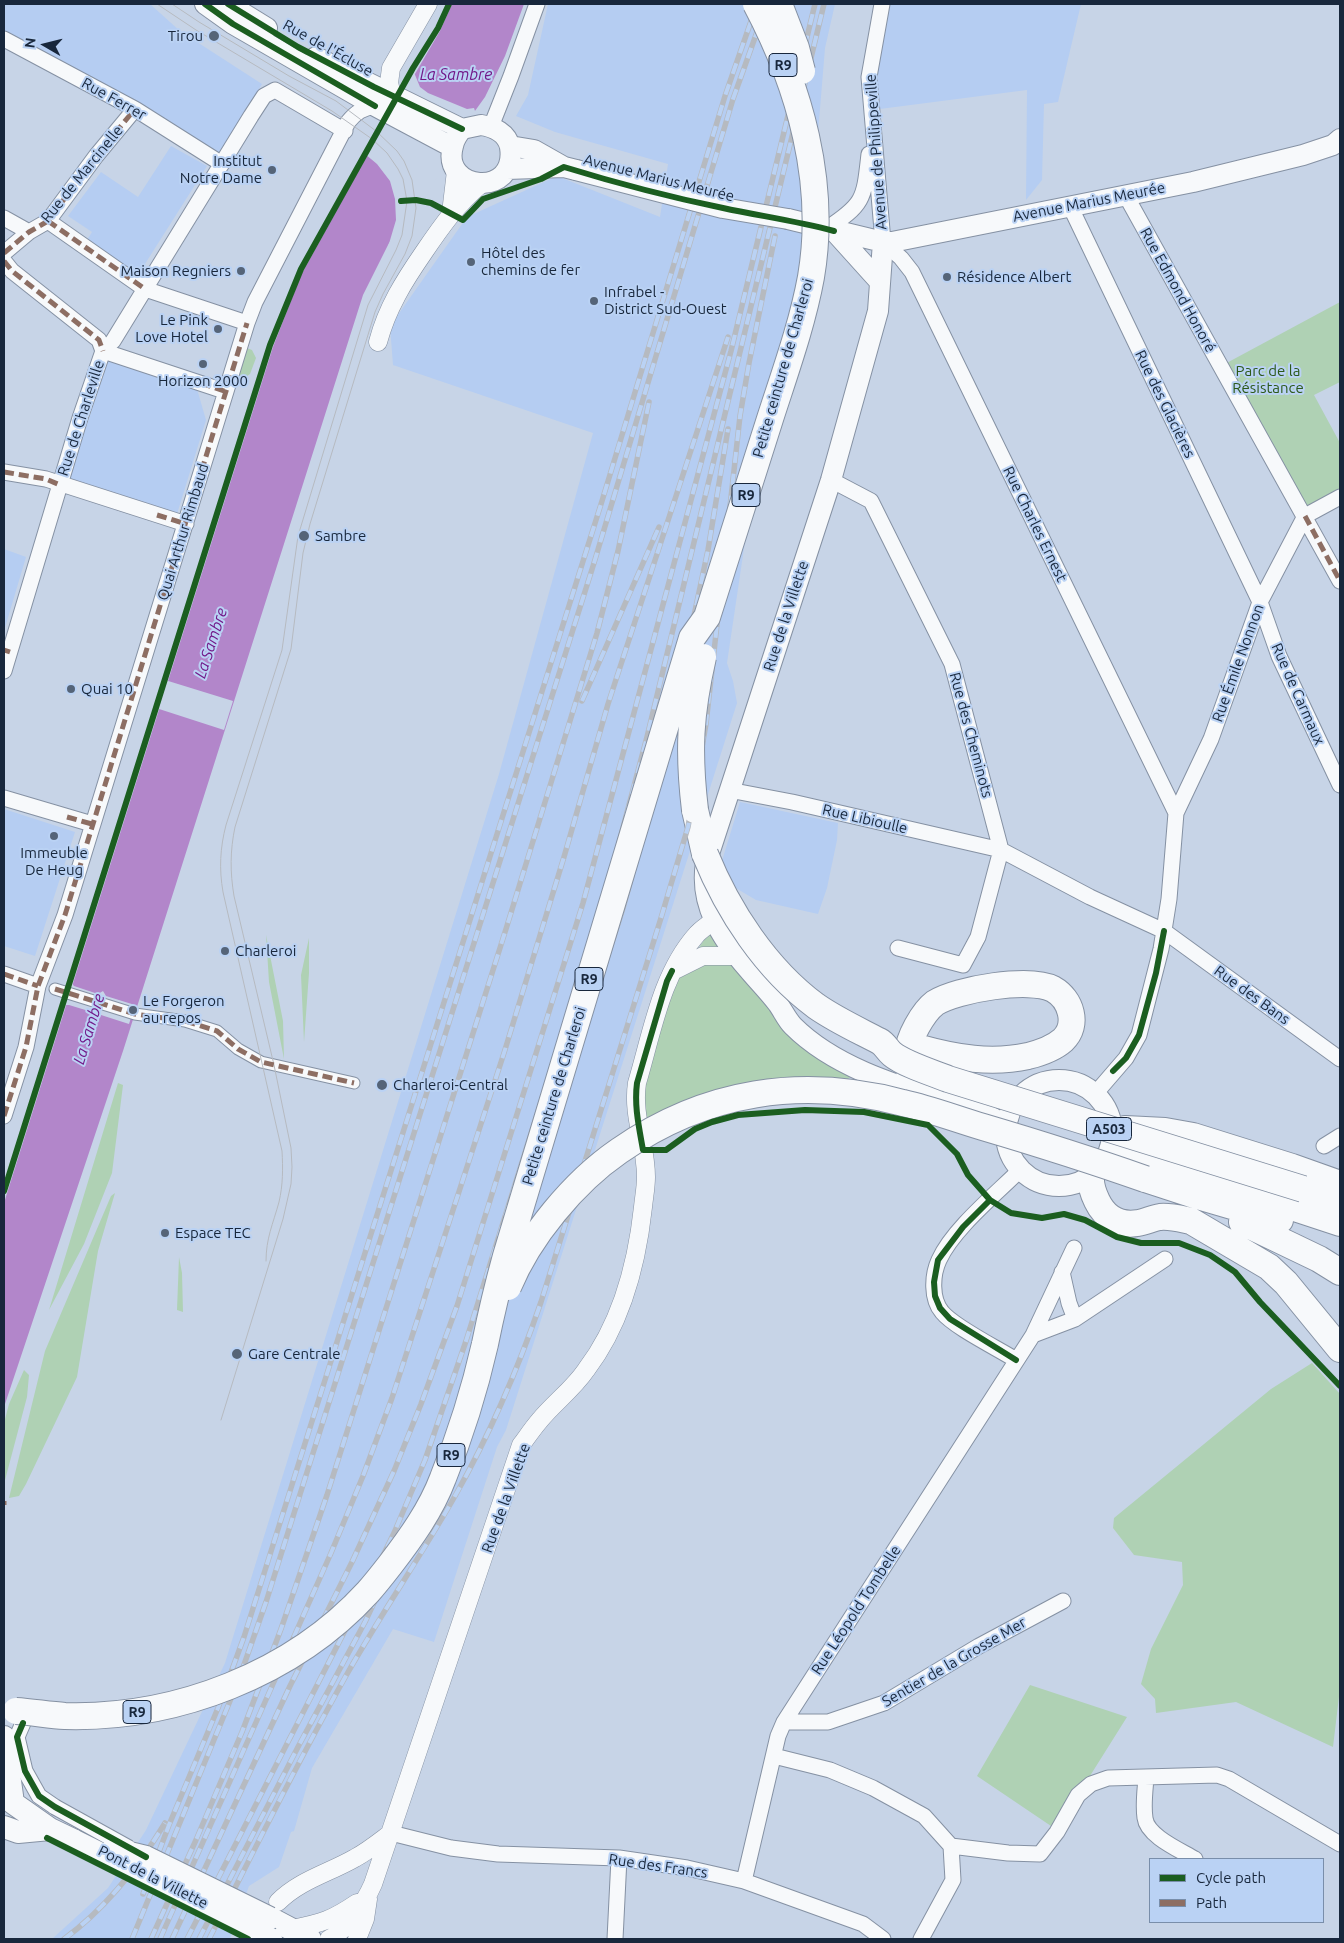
<!DOCTYPE html>
<html>
<head>
<meta charset="utf-8">
<style>
  body { margin:0 }
  #map { position:relative; width:1344px; height:1943px; overflow:hidden; background:#c7d4e7; font-family:Ubuntu,sans-serif }
  canvas { display:block }
  .frame { position:absolute; inset:0; border:5px solid #18273c; pointer-events:none }
  .legend { position:absolute; left:1149px; top:1858px; width:175px; height:65px; box-sizing:border-box; background:#bad2f4; border:1px solid #798eaa; margin:0; padding:6px 9px; list-style:none; font-size:15px; color:#18273c }
  .legend li { display:flex; align-items:center; gap:10px; height:25px }
  .legend b { width:25px; border:1px solid #798eaa }
  .north { position:absolute; left:20px; top:20px; width:50px; height:50px; -webkit-text-stroke:4px #bad2f4; paint-order:stroke; rotate:278deg; font-size:14px; font-weight:700; line-height:20px; text-align:center; color:#18273c }
  .north::after { content:''; display:block; margin:auto; width:18px; height:22px; background:#18273c; clip-path:polygon(50% 0,100% 100%,50% 72%,0 100%) }
</style>
</head>
<body>
<div id="map">
<canvas width="1344" height="1943"></canvas>
<div class="frame"></div>
<ul class="legend">
<li><b style="height:6px;background:#1b5e20"></b>Cycle path</li>
<li><b style="height:6px;background:#8d6e63"></b>Path</li>
</ul>
<div class="north">N</div>
</div>
<script>
const g = document.querySelector('canvas').getContext('2d');
g.lineJoin = 'round';
function fill(path, color) { g.fillStyle = color; g.fill(path, 'evenodd'); }
function strokePath(path, color, width, dash) { g.strokeStyle = color; g.lineWidth = width; g.lineCap = dash ? 'butt' : 'round'; g.setLineDash(dash || []); g.stroke(path); }
function write(font, color, halo, rows, align = 'center') {
  g.font = font + ' Ubuntu,sans-serif'; g.lineWidth = 4; g.setLineDash([]); g.textBaseline = 'middle'; g.strokeStyle = halo; g.fillStyle = color; for (const [text, x, y, turn = 0] of rows) {
    g.save(); g.translate(x, y); g.rotate((+turn || 0) * Math.PI / 180); g.textAlign = isNaN(turn) ? turn : align; if (halo) g.strokeText(text, 0, 0); g.fillText(text, 0, 0); g.restore();
  }
}
const built = new Path2D(`
  M 4,4 L 150,4 L 180,31 L 262,84 L 218,159 L 4,33 Z
  M 548,4 L 835,4 L 825,48 L 807,267 L 759,447 L 727,663 L 733,681 L 737,703 L 506,1430 L 497,1447 L 434,1642 L 393,1629 L 312,1768 L 294,1831 L 291,1832 L 279,1867 L 249,1886 L 230,1939 L 52,1939 L 108,1888 L 146,1830 L 225,1663 L 499,774 L 593,433 L 393,365 L 390,326 L 467,217 L 557,176 L 660,217 L 668,164 L 555,132 L 516,116 L 528,95 Z
  M 882,4 L 1081,4 L 1058,102 L 1044,104 L 1042,180 L 1026,200 L 1027,90 L 872,110 Z
  M 171,146 L 207,166 L 138,275 L 93,244 L 93,242 L 87,240 L 92,232 L 68,216 L 101,172 L 138,197 Z
  M 108,361 L 197,389 L 206,420 L 177,514 L 69,479 Z
  M 4,549 L 26,557 L 4,631 Z
  M 740,802 L 838,823 L 837,840 L 827,888 L 818,914 L 756,900 L 717,877 Z
  M 4,809 L 75,832 L 35,956 L 4,946 Z`);
const green = new Path2D(`
  M 1340,302 L 1340,382 L 1314,395 L 1340,443 L 1340,497 L 1305,516 L 1221,366 Z
  M 247,348 L 252,350 L 256,358 L 250,374 L 243,379 L 238,374 Z
  M 714,931 L 765,1004 L 794,1036 L 853,1075 L 844,1082 L 715,1093 L 668,1108 L 645,1121 L 642,1086 L 675,983 L 704,940 Z
  M 266,935 L 283,1021 L 284,1059 L 269,982 Z
  M 309,938 L 309,973 L 304,1042 L 301,975 Z
  M 118,1083 L 123,1085 L 112,1173 L 84,1244 L 49,1310 Z
  M 115,1193 L 98,1251 L 77,1377 L 26,1484 L 19,1496 L 9,1498 L 45,1351 L 111,1196 Z
  M 179,1257 L 182,1273 L 183,1312 L 177,1310 Z
  M 1312,1363 L 1340,1394 L 1340,1688 L 1333,1747 L 1236,1702 L 1156,1713 L 1155,1699 L 1141,1684 L 1151,1649 L 1183,1585 L 1182,1562 L 1134,1555 L 1113,1528 L 1114,1518 L 1271,1389 Z
  M 24,1370 L 29,1375 L 27,1397 L 4,1484 L 4,1423 L 9,1404 Z
  M 1030,1685 L 1127,1717 L 1078,1795 L 1051,1826 L 977,1776 Z`);
const water = new Path2D(`
  M 452,4 L 524,4 L 505,56 L 485,97 L 462,129 L 420,202 L 389,243 L 363,295 L 123,1051 L 4,1407 L 4,1203 L 273,347 L 301,275 L 359,170 L 440,31 Z`);
const pier = new Path2D(`
  M 413,70 L 420,87 L 428,93 L 467,109 L 474,108 L 476,114 L 464,130 L 422,203 L 390,248 L 388,247 L 396,220 L 395,199 L 390,181 L 377,164 L 365,154 Z
  M 165,680 L 233,701 L 224,730 L 156,708 Z
  M 70,981 L 74,986 L 98,994 L 103,991 L 106,996 L 135,1005 L 129,1024 L 101,1015 L 96,1016 L 92,1012 L 69,1005 L 63,1005 Z`);
const pedestrian = new Path2D(`
  M 55,989 L 135,1014 L 185,1021 L 217,1031 L 238,1049 L 261,1062 L 354,1083`);
const minor = new Path2D(`
  M 882,4 L 869,77 L 883,242 L 901,258 L 912,272 L 1176,813
  M 4,39 L 135,109 L 222,164
  M 490,126 L 494,119 L 511,76 L 537,4
  M 1125,194 L 1340,581
  M 1070,206 L 1260,602 L 1279,656 L 1340,785
  M 4,218 L 29,232
  M 48,221 L 145,289 L 247,323
  M 826,229 C 865,204 864,198 869,154
  M 4,253 L 29,232 L 48,221 L 96,156 L 135,109
  M 4,261 L 12,271 L 99,340 L 103,351 L 224,391
  M 4,472 L 46,479 L 186,524
  M 831,480 L 871,501 L 952,664 L 1001,850 L 978,937 L 963,965 L 898,948
  M 1305,516 L 1340,497
  M 4,671 L 80,418 L 103,351 L 113,341 L 251,116 L 264,96 L 275,90 L 345,131
  M 729,790 L 792,802 L 1001,850 L 1090,897 L 1164,931 L 1340,1059
  M 4,798 L 92,824
  M 4,974 L 38,986
  M 1095,1094 L 1126,1058 L 1139,1035 L 1161,949 L 1169,899 L 1176,813 L 1211,739 L 1260,602 L 1305,516
  M 4,1116 L 26,1047 L 38,986 L 65,915 L 247,323 L 255,302 L 348,122 C 356,112 363,108 375,106
  M 1324,1146 L 1340,1136
  M 1062,1272 L 1069,1303 L 1075,1319
  M 1033,1335 L 1075,1319 L 1165,1259
  M 1016,1360 C 997,1348 954,1327 942,1312 C 931,1299 932,1275 939,1260 C 953,1229 996,1194 1020,1170
  M 784,1722 L 828,1722 L 884,1703 L 979,1646 L 1063,1601
  M 23,1723 L 17,1737 L 25,1771 L 39,1796 L 55,1807
  M 774,1756 L 830,1770 L 873,1788 L 924,1816 L 951,1846 L 953,1880 L 921,1939
  M 1146,1778 C 1145,1791 1143,1805 1145,1818 C 1147,1836 1180,1850 1195,1859
  M 391,1833 L 451,1848 L 498,1854 L 619,1858 L 687,1868 L 744,1881 L 863,1924 L 883,1939
  M 951,1846 L 1008,1853 L 1040,1854 L 1057,1832 L 1078,1795 L 1091,1784 L 1108,1778 L 1217,1775 L 1229,1779 L 1340,1844
  M 744,1881 L 778,1736 L 784,1722 L 1033,1335 L 1074,1248
  M 615,1939 L 619,1858`);
const tertiary = new Path2D(`
  M 392,95 L 389,83 L 391,68 L 428,4
  M 451,213 L 456,171
  M 378,342 C 387,308 404,281 424,252 C 441,227 457,204 481,184
  M 673,971 L 703,956 L 737,956
  M 278,1902 C 300,1880 329,1873 355,1858 C 368,1851 379,1842 391,1833
  M 292,1929 C 322,1923 332,1920 357,1903
  M 329,1939 C 347,1931 365,1902 373,1884 L 521,1445 C 527,1437 533,1428 540,1420 C 554,1403 573,1389 586,1370 C 621,1324 637,1263 643,1207 C 644,1197 646,1187 646,1177 C 646,1144 632,1115 637,1083 C 652,1033 661,974 697,934 C 702,929 709,924 715,920
  M 357,1939 L 365,1919 L 368,1899`);
const secondary = new Path2D(`
  M 205,4 L 233,24 L 375,106 L 452,147
  M 228,4 L 267,28
  M 316,57 L 462,129
  M 481,125 C 494,127 507,133 510,147 C 518,199 440,191 453,146 C 454,140 458,134 462,129 Z
  M 510,146 L 534,150 L 564,167 L 576,170
  M 507,169 L 564,167
  M 788,219 L 883,242 L 892,242 L 1193,182 L 1303,155 L 1333,145 L 1340,139
  M 834,231 L 880,282
  M 883,242 L 878,311 L 831,480 L 706,863 C 699,905 722,939 748,969 C 758,981 769,992 778,1004 C 783,1011 787,1020 793,1026 C 842,1075 922,1092 986,1114 L 1000,1122 L 1006,1131
  M1006 1133a53 53 0 1 1 106 0a53 53 0 1 1-106 0Z`);
const primary = new Path2D(`
  M 4,1737 L 13,1803 L 50,1829 L 75,1841
  M 4,1827 L 18,1832 L 50,1829
  M 270,1918 L 310,1939`);
const motorway = new Path2D(`
  M 695,810 L 705,854
  M 915,1083 C 903,1063 906,1046 917,1026 C 922,1017 927,1009 935,1003 C 957,989 1030,977 1053,989 C 1071,999 1079,1025 1063,1040 C 1054,1048 1040,1053 1028,1056 C 991,1064 956,1058 920,1048
  M 1125,1129 L 1165,1131 L 1193,1136 L 1292,1167 L 1340,1184
  M 1104,1161 L 1138,1159 L 1158,1163 L 1340,1223
  M 1091,1175 C 1090,1185 1093,1193 1097,1201 C 1105,1218 1120,1226 1138,1223 C 1145,1222 1153,1218 1160,1217 C 1171,1216 1181,1219 1191,1221 L 1269,1267 L 1286,1283 L 1340,1349
  M 1145,1179 L 1191,1194 L 1280,1220
  M 1303,1189 L 1340,1202
  M 1242,1222 L 1319,1259 L 1340,1272`);
const tram = new Path2D(`
  M 157,4 L 196,30 L 332,111 L 372,139 L 387,153 L 398,169 L 403,179 L 407,201 L 402,235 L 396,250 L 368,305 L 298,536 L 282,650 L 226,825 C 220,848 219,869 223,892 L 282,1151 C 283,1168 283,1185 279,1202 C 273,1224 266,1238 266,1261
  M 172,4 L 199,22 L 289,76 L 336,101 L 376,131 L 397,151 L 404,161 L 412,180 L 416,208 L 412,236 L 405,254 L 383,294 L 375,312 L 310,524 L 303,553 L 291,649 L 235,827 C 230,851 230,872 234,896 L 274,1065 L 291,1148 L 292,1167 L 291,1184 L 283,1219 L 221,1420`);
const rail = new Path2D(`
  M 582,701 L 659,527
  M 143,1894 L 169,1825 L 218,1708 L 244,1637 L 602,501 L 725,96 L 757,4
  M 64,1939 C 105,1909 139,1866 165,1823
  M 132,1939 L 239,1679 L 266,1602 L 594,563 L 733,99 L 767,4
  M 151,1939 L 196,1840 L 242,1732 L 281,1629 L 327,1495 L 506,929 L 597,633 L 618,551 L 649,402
  M 160,1939 L 331,1553 L 363,1476 L 392,1398 L 504,1053 L 564,857 L 608,704 L 728,337
  M 172,1939 L 290,1686 L 352,1562 L 394,1471 L 421,1404 L 457,1306 L 583,903 L 731,351 L 815,4
  M 187,1939 L 375,1572 L 394,1533 L 425,1460 L 466,1341 L 602,907 L 647,737 L 824,4
  M 199,1939 L 298,1747 L 365,1622 L 393,1562 L 440,1472 L 462,1416 L 623,908 L 648,818 L 667,742 L 708,550 L 728,429
  M 209,1939 C 254,1851 298,1761 347,1674 C 381,1614 421,1556 455,1496 C 490,1434 518,1369 541,1302 L 661,918 L 688,827 L 706,724 L 740,416 L 749,363 L 775,236`);
const minorBridge = new Path2D(`
  M 55,1807 L 129,1848`);
const secondaryBridge = new Path2D(`
  M 576,170 L 723,208 L 788,219`);
const primaryBridge = new Path2D(`
  M 75,1841 L 271,1939
  M 113,1849 L 146,1857 L 270,1918`);
const motorwayBridge = new Path2D(`
  M 779,4 L 796,48 L 802,71
  M 695,810 C 688,751 690,714 703,657
  M 705,854 C 728,911 766,969 816,1006 C 836,1020 858,1030 879,1041 C 885,1044 887,1050 892,1054 C 904,1064 933,1073 948,1079 L 1303,1189
  M 508,1287 C 529,1236 574,1182 619,1151 C 705,1091 802,1076 903,1103 C 930,1109 956,1119 983,1127 C 1037,1143 1091,1160 1145,1179
  M 16,1711 C 32,1712 49,1715 65,1716 C 176,1719 293,1674 368,1592 C 376,1583 383,1574 390,1565 C 410,1539 431,1510 443,1478 C 460,1436 475,1388 485,1344 C 491,1314 498,1285 506,1256 L 692,638 L 707,617 C 728,552 748,487 769,422 C 784,375 802,326 811,277 C 827,183 800,87 756,4`);
const quiet = new Path2D(`
  M 48,221 L 145,289
  M 4,253 L 29,232 L 48,221 L 96,156 L 135,109
  M 4,261 L 12,271 L 99,340 L 103,351
  M 201,383 L 224,391
  M 4,472 L 46,479 L 60,485
  M 157,515 L 186,524
  M 1305,516 L 1340,581
  M 4,650 L 10,652
  M 67,817 L 92,824
  M 4,974 L 38,986
  M 55,989 L 135,1014 L 185,1021 L 217,1031 L 238,1049 L 261,1062 L 354,1083
  M 4,1116 L 26,1047 L 38,986 L 65,915 L 247,323
  M 4,1501 L 4,1505`);
const cycleway = new Path2D(`
  M 205,4 L 233,24 L 375,106
  M 228,4 L 298,47 L 374,87 L 462,129
  M 401,201 L 416,200 L 431,203 L 463,220 L 483,199 L 541,179 L 564,167 C 616,183 669,197 723,208 C 760,216 797,221 834,231
  M 672,971 L 667,981 L 637,1083 C 634,1106 639,1127 643,1150 L 666,1150 L 695,1129 L 712,1122 L 738,1115 L 805,1110 L 864,1112 L 928,1125 L 957,1154 L 968,1175 L 990,1200 L 1011,1213 L 1042,1218 L 1064,1214 L 1085,1220 L 1117,1237 L 1141,1243 L 1179,1243 L 1210,1255 L 1235,1272 L 1260,1302 L 1340,1386
  M 1113,1071 L 1126,1058 L 1139,1035 L 1156,973 L 1164,931
  M 4,1191 L 270,345 L 301,269 L 413,68 L 438,28 L 449,4
  M 990,1200 L 963,1227 L 938,1260 L 934,1282 L 935,1296 L 940,1308 L 950,1319 L 1016,1360
  M 23,1723 L 17,1737 L 25,1771 L 39,1796 L 55,1807 L 146,1857
  M 47,1838 L 248,1939`);
const markers = [
  [214,36,6,"#556478"],
  [272,170,5,"#556478"],
  [471,262,5,"#556478"],
  [241,271,5,"#556478"],
  [947,277,5,"#556478"],
  [594,301,5,"#556478"],
  [218,329,5,"#556478"],
  [203,364,5,"#556478"],
  [304,536,6,"#556478"],
  [71,689,5,"#556478"],
  [54,836,5,"#556478"],
  [225,951,5,"#556478"],
  [133,1010,5,"#556478"],
  [382,1085,6,"#556478"],
  [165,1233,5,"#556478"],
  [237,1354,6,"#556478"]
];
const shields = [
  [783,65,28],
  [746,495,28],
  [589,979,28],
  [1109,1129,45],
  [451,1455,28],
  [137,1712,28]
];
const shieldNames = [
  ["R9",783,65],
  ["R9",746,495],
  ["R9",589,979],
  ["A503",1109,1129],
  ["R9",451,1455],
  ["R9",137,1712]
];
const poiNames = [
  ["Tirou",203,36,"right"],
  ["Institut",262,161,"right"],
  ["Notre Dame",262,178,"right"],
  ["Hôtel des",481,253],
  ["chemins de fer",481,270],
  ["Maison Regniers",231,271,"right"],
  ["Résidence Albert",957,277],
  ["Infrabel -",604,292],
  ["District Sud-Ouest",604,309],
  ["Le Pink",208,320,"right"],
  ["Love Hotel",208,337,"right"],
  ["Horizon 2000",203,381,"center"],
  ["Sambre",315,536],
  ["Quai 10",81,689],
  ["Immeuble",54,853,"center"],
  ["De Heug",54,870,"center"],
  ["Charleroi",235,951],
  ["Le Forgeron",143,1001],
  ["au repos",143,1018],
  ["Charleroi-Central",393,1085],
  ["Espace TEC",175,1233],
  ["Gare Centrale",248,1354]
];
const streetNames = [
  ["Rue de l'Écluse",328,48,29],
  ["Rue Ferrer",114,99,29],
  ["Avenue de Philippeville",876,152,-94],
  ["Rue de Marcinelle",82,174,-51],
  ["Avenue Marius Meurée",659,178,14],
  ["Avenue Marius Meurée",1089,202,-11],
  ["Rue Edmond Honoré",1178,290,61],
  ["Petite ceinture de Charleroi",783,368,-74],
  ["Rue des Glacières",1165,404,64],
  ["Rue de Charleville",81,418,-72],
  ["Rue Charles Ernest",1035,524,64],
  ["Quai Arthur Rimbaud",183,532,-73],
  ["Rue de la Villette",786,616,-72],
  ["Rue Émile Nonnon",1238,663,-70],
  ["Rue de Carmaux",1298,694,66],
  ["Rue des Cheminots",971,735,75],
  ["Rue Libioulle",865,819,13],
  ["Rue des Bans",1252,995,36],
  ["Petite ceinture de Charleroi",554,1096,-73],
  ["Rue de la Villette",506,1498,-70],
  ["Rue Léopold Tombelle",856,1610,-57],
  ["Sentier de la Grosse Mer",954,1662,-30],
  ["Rue des Francs",658,1866,8],
  ["Pont de la Villette",153,1877,27]
];
const parkNames = [
  ["Parc de la",1268,371],
  ["Résistance",1268,388]
];
const waterNames = [
  ["La Sambre",456,75],
  ["La Sambre",211,643,-72],
  ["La Sambre",89,1029,-73]
];
fill(built, '#b5cdf2');
fill(green, '#afd1b4');
fill(water, '#b286ca');
fill(pier, '#c7d4e7');
strokePath(pedestrian, '#8591a3', 13);
strokePath(minor, '#8591a3', 17);
strokePath(tertiary, '#8591a3', 19);
strokePath(secondary, '#8591a3', 22);
strokePath(primary, '#8591a3', 24);
strokePath(motorway, '#8591a3', 28);
strokePath(pedestrian, '#f7f9fb', 11);
strokePath(minor, '#f7f9fb', 15);
strokePath(tertiary, '#f7f9fb', 18);
strokePath(secondary, '#f7f9fb', 20);
strokePath(primary, '#f7f9fb', 22);
strokePath(motorway, '#f7f9fb', 26);
strokePath(tram, '#b6bac0', 1);
strokePath(rail, '#b6bac0', 5.5);
strokePath(rail, '#bad2f4', 4, [11]);
strokePath(minorBridge, '#8591a3', 17, []);
strokePath(secondaryBridge, '#8591a3', 22, []);
strokePath(primaryBridge, '#8591a3', 24, []);
strokePath(motorwayBridge, '#8591a3', 28, []);
strokePath(minorBridge, '#f7f9fb', 15);
strokePath(secondaryBridge, '#f7f9fb', 20);
strokePath(primaryBridge, '#f7f9fb', 22);
strokePath(motorwayBridge, '#f7f9fb', 26);
strokePath(quiet, '#8d6e63', 5, [10, 5]);
strokePath(cycleway, '#1b5e20', 6);
for (const [x, y, r, color] of markers) { const dot = new Path2D(); dot.arc(x, y, r, 0, 2 * Math.PI); g.fillStyle = color; g.fill(dot); strokePath(dot, '#bad2f4', 2); }
for (const [x, y, w] of shields) { const box = new Path2D(); box.roundRect(x - w / 2, y - 11.5, w, 23, 4); g.fillStyle = '#bad2f4'; g.fill(box); strokePath(box, '#18273c', 1); }
write('bold 14px', '#18273c', null, shieldNames);
write('15px', '#18273c', '#bad2f4', poiNames, 'left');
write('15px', '#18273c', '#bad2f4', streetNames);
write('15px', '#2c5918', '#bad2f4', parkNames);
write('italic 16px', '#721989', '#bad2f4', waterNames);
</script>
</body>
</html>
